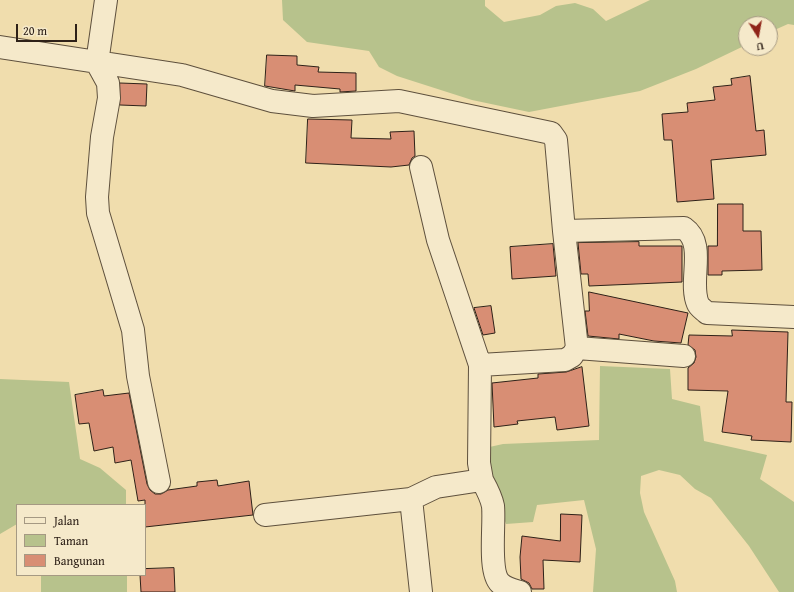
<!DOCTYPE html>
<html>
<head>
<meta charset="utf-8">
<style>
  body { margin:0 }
  #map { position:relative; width:794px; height:592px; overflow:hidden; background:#f0ddad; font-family:"Gentium Book Plus",serif }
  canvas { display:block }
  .legend { position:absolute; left:16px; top:504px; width:130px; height:72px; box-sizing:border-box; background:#f5e9ca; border:1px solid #a59983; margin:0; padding:5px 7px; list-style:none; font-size:12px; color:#2e2118 }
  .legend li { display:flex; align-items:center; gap:8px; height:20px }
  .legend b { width:20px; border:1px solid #a59983 }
  .north { position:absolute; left:738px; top:16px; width:40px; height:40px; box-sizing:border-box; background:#f5e9ca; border:1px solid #a59983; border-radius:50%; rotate:169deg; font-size:11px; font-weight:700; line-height:16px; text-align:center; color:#2e2118 }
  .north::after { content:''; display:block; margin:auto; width:14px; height:18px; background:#8f2418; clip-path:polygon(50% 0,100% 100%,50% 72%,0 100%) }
  .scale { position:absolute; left:16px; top:24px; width:61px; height:18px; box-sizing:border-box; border:2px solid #2e2118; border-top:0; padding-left:5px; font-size:12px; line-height:14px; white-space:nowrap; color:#2e2118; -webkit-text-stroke:3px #f5e9ca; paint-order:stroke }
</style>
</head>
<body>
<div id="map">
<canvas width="794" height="592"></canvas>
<ul class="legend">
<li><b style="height:5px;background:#f5e9ca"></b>Jalan</li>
<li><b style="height:11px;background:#b7c28c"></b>Taman</li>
<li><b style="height:11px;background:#d88e74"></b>Bangunan</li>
</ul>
<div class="north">U</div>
<div class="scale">20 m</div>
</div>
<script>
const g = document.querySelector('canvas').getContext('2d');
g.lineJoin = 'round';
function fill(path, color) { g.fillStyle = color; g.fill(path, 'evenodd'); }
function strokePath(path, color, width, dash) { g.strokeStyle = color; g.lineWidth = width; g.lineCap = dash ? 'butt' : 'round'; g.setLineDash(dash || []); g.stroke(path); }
const green = new Path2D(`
  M 282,0 L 485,0 L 485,6 L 504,22 L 540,15 L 556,6 L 575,3 L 593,9 L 606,21 L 650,0 L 794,0 L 794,25 L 788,24 L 770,32 L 770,24 L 746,24 L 746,45 L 696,69 L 640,91 L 529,112 L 472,100 L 397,76 L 379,67 L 369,51 L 307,42 L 283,20 Z
  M 600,366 L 670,369 L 672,399 L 700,406 L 704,441 L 767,455 L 760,479 L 794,502 L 794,592 L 779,592 L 749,546 L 711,498 L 695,489 L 680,475 L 659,470 L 641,476 L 640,493 L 644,512 L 675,581 L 677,592 L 593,592 L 596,549 L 584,500 L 537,505 L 533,522 L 506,524 L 496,496 L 490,459 L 485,448 L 503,444 L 599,440 Z
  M 0,379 L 69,382 L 80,459 L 100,468 L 126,490 L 126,505 L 17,505 L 17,524 L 0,534 Z
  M 41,575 L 127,575 L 127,592 L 41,592 Z`);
const building = new Path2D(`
  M 267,55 L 297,56 L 297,65 L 319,67 L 318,72 L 356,73 L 356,91 L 340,92 L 340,89 L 295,85 L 295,91 L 265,86 Z
  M 750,76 L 756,131 L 764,130 L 766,155 L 711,160 L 714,199 L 677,202 L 672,140 L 664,140 L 662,114 L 688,112 L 687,103 L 715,100 L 713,87 L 732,85 L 731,79 Z
  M 120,83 L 147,84 L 146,106 L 120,105 Z
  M 308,119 L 352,120 L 351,138 L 391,139 L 390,132 L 414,131 L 415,156 L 412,158 L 409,165 L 391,167 L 306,163 Z
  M 718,204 L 743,204 L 743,231 L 761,231 L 762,270 L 722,271 L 722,275 L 708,275 L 708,246 L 717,246 Z
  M 639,242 L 639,246 L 682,246 L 682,282 L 589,286 L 588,274 L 581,274 L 578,243 Z
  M 553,244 L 556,276 L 512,279 L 510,247 Z
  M 589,292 L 688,313 L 681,343 L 654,341 L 619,334 L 619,339 L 588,336 L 585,311 L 589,311 Z
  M 491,306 L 495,333 L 483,335 L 474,308 Z
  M 732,330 L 788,332 L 786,402 L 792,402 L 791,442 L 751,440 L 752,436 L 722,432 L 728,391 L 688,390 L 688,368 L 694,363 L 696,357 L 695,350 L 688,345 L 689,335 L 732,336 Z
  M 582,367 L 589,426 L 557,430 L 555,417 L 517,421 L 518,424 L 494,427 L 492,383 L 538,378 L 538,374 L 566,372 Z
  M 103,390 L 104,396 L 129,393 L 147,484 L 150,490 L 155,494 L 161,494 L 168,490 L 197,486 L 197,482 L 217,480 L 218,486 L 249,481 L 253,515 L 145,527 L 145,500 L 138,501 L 131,460 L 115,463 L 113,447 L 94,451 L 89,423 L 79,424 L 75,395 Z
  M 561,514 L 582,515 L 580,562 L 543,560 L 544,589 L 532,589 L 529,583 L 521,579 L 520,557 L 522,536 L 560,541 Z
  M 174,568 L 175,592 L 141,592 L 140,575 L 145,575 L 145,569 Z`);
const minor = new Path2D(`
  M 106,0 L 97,63 L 108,83 L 109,98 L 102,137 L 97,197 L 98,213 L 133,330 L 138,376 L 159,482
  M 0,47 L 182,75 L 272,101 L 313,106 L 399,101 L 551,133 L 556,140 L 564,231 L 684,228 C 707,244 688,281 698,304 C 699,307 704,310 707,313 L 794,317
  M 421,167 L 438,240 L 480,365 L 565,360 L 572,356 L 577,348 L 564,231
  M 577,348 L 684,356
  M 482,480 C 487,489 491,496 493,506 C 495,524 488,571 500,583 C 506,589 513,590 520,592
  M 265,515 L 411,499
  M 421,592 L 411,499 L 436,487 L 482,480 L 479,463 L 480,365`);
fill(green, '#b7c28c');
fill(building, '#d88e74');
strokePath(building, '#2e2118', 1);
strokePath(minor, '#5e503d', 24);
strokePath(minor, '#f5e9ca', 22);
</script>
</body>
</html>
